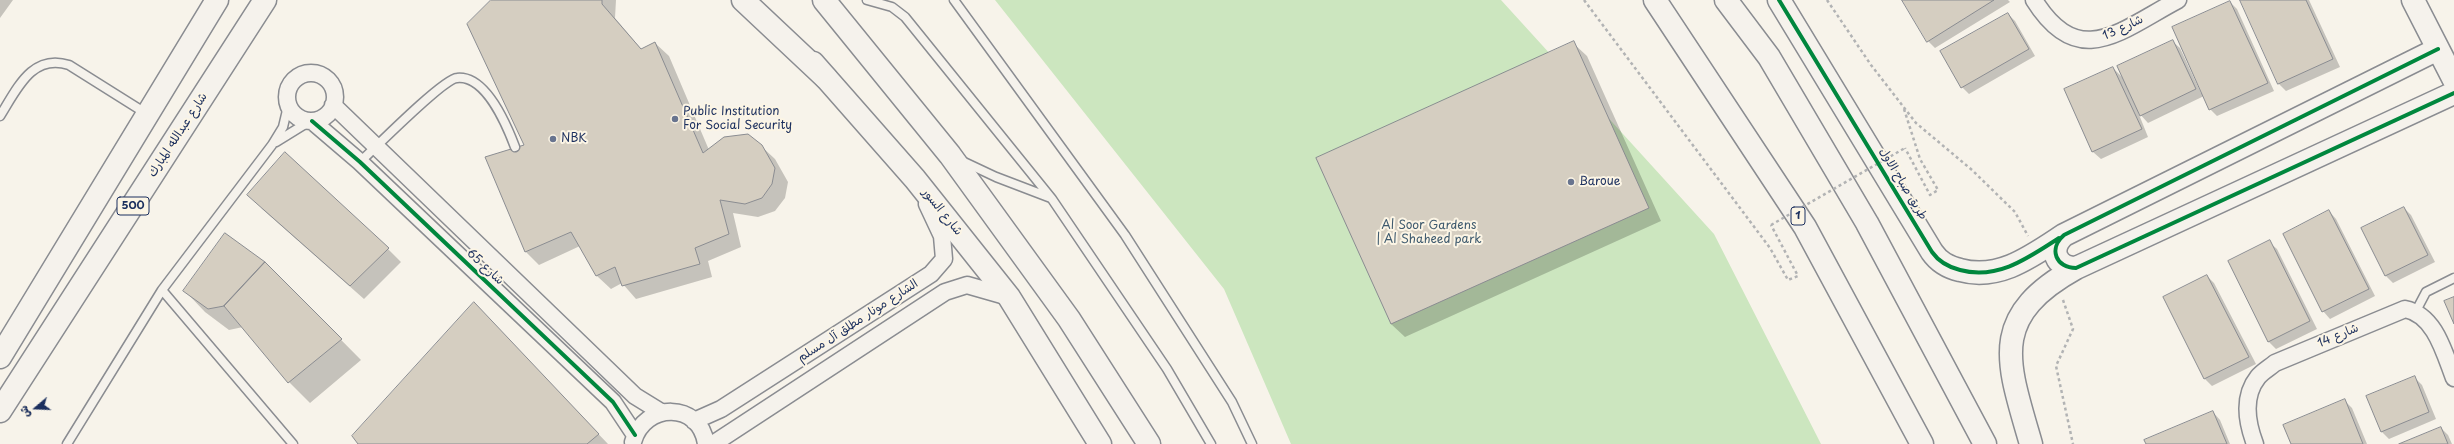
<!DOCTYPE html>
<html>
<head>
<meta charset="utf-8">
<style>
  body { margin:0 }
  #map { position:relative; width:2454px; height:444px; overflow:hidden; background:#f7f3ea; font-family:"Playpen Sans","Playpen Sans Arabic",sans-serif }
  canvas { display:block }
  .north { position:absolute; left:16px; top:388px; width:40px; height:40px; -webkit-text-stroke:3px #fcf5e5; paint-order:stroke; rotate:251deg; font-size:11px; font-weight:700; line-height:16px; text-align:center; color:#1b2f5e }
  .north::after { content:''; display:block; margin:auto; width:14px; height:18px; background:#1b2f5e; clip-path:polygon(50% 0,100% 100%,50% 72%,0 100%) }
</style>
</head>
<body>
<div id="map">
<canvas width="2454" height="444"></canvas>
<div class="north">ش</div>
</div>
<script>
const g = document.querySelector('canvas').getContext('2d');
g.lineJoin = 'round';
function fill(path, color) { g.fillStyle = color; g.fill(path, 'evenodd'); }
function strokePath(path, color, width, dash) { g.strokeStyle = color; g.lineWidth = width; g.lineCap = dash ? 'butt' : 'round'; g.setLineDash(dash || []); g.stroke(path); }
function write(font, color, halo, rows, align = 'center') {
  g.font = font + ' "Playpen Sans","Playpen Sans Arabic",sans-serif'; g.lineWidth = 4; g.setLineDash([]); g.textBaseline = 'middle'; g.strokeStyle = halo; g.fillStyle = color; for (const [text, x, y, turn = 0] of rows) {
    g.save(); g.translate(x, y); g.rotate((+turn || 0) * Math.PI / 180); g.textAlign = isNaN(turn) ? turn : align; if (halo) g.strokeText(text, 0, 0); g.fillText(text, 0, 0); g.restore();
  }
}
const green = new Path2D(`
  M 995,0 L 1501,0 L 1714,234 L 1821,444 L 1291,444 L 1224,289 Z`);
const shadow = new Path2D(`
  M 0,0 L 13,0 L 0,18 Z
  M 492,0 L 616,0 L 615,18 L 642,50 L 655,43 L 669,56 L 709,150 L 761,146 L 775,159 L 788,182 L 785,198 L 775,211 L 758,217 L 733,213 L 741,247 L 708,261 L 712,277 L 636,299 L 622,283 L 611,289 L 597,276 L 580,246 L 539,265 L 525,251 L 525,146 Z
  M 1903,0 L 2008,0 L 2010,2 L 1935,48 L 1928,41 Z
  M 2241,0 L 2309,0 L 2340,67 L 2286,91 L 2279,84 Z
  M 2230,2 L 2237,9 L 2274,91 L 2217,116 L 2210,109 L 2204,96 L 2148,123 L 2138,112 L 2148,137 L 2101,159 L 2093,152 L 2065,90 L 2113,68 L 2123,78 L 2172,41 L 2180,48 L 2201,93 L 2202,92 Z
  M 2008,14 L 2015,21 L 2035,56 L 1969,94 L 1962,87 Z
  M 1573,43 L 1587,56 L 1661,221 L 1405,337 L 1391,324 Z
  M 261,208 L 388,249 L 401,262 L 364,299 Z
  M 2404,208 L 2411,215 L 2435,262 L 2393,283 L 2386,276 L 2362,229 Z
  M 2329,211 L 2336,219 L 2375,296 L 2330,319 L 2323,311 Z
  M 2269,242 L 2277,249 L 2317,329 L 2276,349 L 2269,342 L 2229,262 Z
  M 265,263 L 361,360 L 310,403 L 289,382 L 243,327 L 229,330 L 205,312 L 185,291 Z
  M 2207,276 L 2214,283 L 2256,364 L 2212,386 L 2205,379 L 2164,297 Z
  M 491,321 L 608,444 L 359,444 Z
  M 2414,377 L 2422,385 L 2436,419 L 2389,439 L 2382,432 Z
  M 2345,401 L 2352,408 L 2367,444 L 2292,444 Z
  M 2213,412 L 2220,420 L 2230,444 L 2147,444 Z
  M 2441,428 L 2448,435 L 2452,444 L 2401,444 Z`);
const building = new Path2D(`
  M 491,0 L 602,0 L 602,4 L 641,49 L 655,42 L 703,153 L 724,137 L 748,134 L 762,145 L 775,168 L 772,184 L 762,198 L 745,204 L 720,200 L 729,234 L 695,248 L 700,264 L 622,286 L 615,267 L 596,276 L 571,232 L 525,252 L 485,157 L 524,145 L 467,24 Z
  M 1902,0 L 1994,0 L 1927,42 Z
  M 2240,0 L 2306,0 L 2333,59 L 2278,84 Z
  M 2230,1 L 2268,83 L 2209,110 L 2172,27 Z
  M 2008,13 L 2029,49 L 1961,88 L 1940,51 Z
  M 2173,40 L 2196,89 L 2140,116 L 2117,66 Z
  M 1574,41 L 1649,208 L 1391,324 L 1316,158 Z
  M 2113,67 L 2142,129 L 2092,152 L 2064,89 Z
  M 285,152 L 389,248 L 350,286 L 247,195 Z
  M 2404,207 L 2428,255 L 2385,276 L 2361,228 Z
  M 2329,210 L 2369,289 L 2322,312 L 2283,234 Z
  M 225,233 L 265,262 L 224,306 L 208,309 L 183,291 Z
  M 2270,240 L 2310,321 L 2268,342 L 2228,261 Z
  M 265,262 L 342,339 L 288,383 L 224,306 Z
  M 2207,275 L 2249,357 L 2204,379 L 2163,297 Z
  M 2454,297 L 2454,324 L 2444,301 Z
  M 474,302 L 599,434 L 587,444 L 358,444 L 352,436 Z
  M 2415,376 L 2429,412 L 2381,432 L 2366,396 Z
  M 2345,399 L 2363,444 L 2291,444 L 2283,425 Z
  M 2213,411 L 2227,444 L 2146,444 L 2144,440 Z
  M 2441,427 L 2448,444 L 2399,444 Z`);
const path = new Path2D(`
  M 1584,0 L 1770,248 L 1788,280 L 1798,276 L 1771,225
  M 1827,0 L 1871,65 L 1916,123 L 1972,170 L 2015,212 L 2028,236
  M 1904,109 L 1920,159 L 1938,190 L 1930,195 L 1905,148
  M 2063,300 L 2073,329 L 2056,366 L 2073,444`);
const lane = new Path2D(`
  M 867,0 L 892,7 L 905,17 L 1052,199 L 1167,369 L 1211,444
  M 954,0 L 1125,235 L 1232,402 L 1252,444
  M 0,116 C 17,89 32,53 69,65 L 147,114
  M 276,142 L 310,121
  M 962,161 L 996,177 L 1051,198
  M 360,162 C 374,149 443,79 457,78 C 486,75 507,126 515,147
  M 162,290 L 293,444
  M 2416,311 L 2426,292 L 2454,278
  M 67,444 L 162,290 L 272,145 L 283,127 L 288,106`);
const street = new Path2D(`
  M 2034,0 C 2079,72 2121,30 2178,0
  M287 97a24 24 0 1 1 48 0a24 24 0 1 1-48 0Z
  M 333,105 L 635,396 L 661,412
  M 312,121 L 360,162 L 613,402 L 635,435
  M 694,421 L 721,409 L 931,274 L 944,259 L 942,236 L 927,204
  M 633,442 C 644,402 700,401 706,444
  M 713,444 L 945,292 L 967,285 L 1009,297
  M 2255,444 C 2247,423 2242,397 2258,377 C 2262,372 2269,368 2275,363 L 2405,309 C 2435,315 2444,352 2454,378`);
const secondary = new Path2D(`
  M 824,0 L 950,155 L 1069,319 L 1149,444
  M 1779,0 L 1932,252 C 1939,262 1947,267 1960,270 C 1999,281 2032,256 2064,235
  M 2413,0 L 2454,80
  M 2438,49 L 2064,235 C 2048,249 2056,268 2076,268 L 2454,93
  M 813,63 L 915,179 L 1009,297 L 1100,444
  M 2031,444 C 2007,361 1988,317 2076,268`);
const primary = new Path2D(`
  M 743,0 L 826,78
  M 0,357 L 217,0
  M 0,411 L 265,0`);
const highway = new Path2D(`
  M 1655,0 L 1805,227 L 1922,444
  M 1726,0 L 1769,57 L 1867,223 L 1985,444`);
const pathBridge = new Path2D(`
  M 1771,225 L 1905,148`);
const cycleway = new Path2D(`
  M 1779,0 L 1932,252 C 1939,262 1948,267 1960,270 C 1998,280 2028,258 2059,238
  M 2438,49 L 2064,235 C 2048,249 2056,268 2076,268 L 2454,93
  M 312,121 L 360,162 L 613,402 L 635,435`);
const markers = [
  [675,119,4,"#68748f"],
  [553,139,4,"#68748f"],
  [1571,182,4,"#68748f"]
];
const shields = [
  [133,206,32],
  [1798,216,14]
];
const shieldNames = [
  ["500",133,206],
  ["1",1798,216]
];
const streetNames = [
  ["شارع 13",2123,28,-25],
  ["شارع عبدالله المبارك",178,135,-57],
  ["طريق صباح الاول",1903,184,59],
  ["شارع السور",942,212,51],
  ["شارع 65",485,267,43],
  ["الشارع مونار مطلق آل مسلم",858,321,-33],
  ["شارع 14",2338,336,-23]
];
const poiNames = [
  ["Public Institution",683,112],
  ["For Social Security",683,126],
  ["NBK",561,139],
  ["Baroue",1579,182]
];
const parkNames = [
  ["Al Soor Gardens",1429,226],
  ["| Al Shaheed park",1429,240]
];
fill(green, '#cce6bf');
fill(shadow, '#0003');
fill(building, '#d5cec1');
strokePath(building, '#8a8c91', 1);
strokePath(lane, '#8a8c91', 11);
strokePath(street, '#8a8c91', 19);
strokePath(secondary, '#8a8c91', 25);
strokePath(primary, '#8a8c91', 25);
strokePath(highway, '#8a8c91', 25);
strokePath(path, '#b2b3b4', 2.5, [3, 3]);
strokePath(lane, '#f5f2ec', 8);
strokePath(street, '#f5f2ec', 16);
strokePath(secondary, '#f5f2ec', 22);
strokePath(primary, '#f5f2ec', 22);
strokePath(highway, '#f5f2ec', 22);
strokePath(pathBridge, '#b2b3b4', 2.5, [3, 3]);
strokePath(cycleway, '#00873e', 4);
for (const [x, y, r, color] of markers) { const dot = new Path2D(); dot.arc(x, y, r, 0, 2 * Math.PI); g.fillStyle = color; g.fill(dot); strokePath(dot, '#fcf5e5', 1.5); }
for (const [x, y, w] of shields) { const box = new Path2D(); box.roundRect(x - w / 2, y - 9, w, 18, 3); g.fillStyle = '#fcf5e5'; g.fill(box); strokePath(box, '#1b2f5e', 1); }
write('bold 11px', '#1b2f5e', null, shieldNames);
write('12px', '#1b2f5e', '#fcf5e5', streetNames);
write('12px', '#1b2f5e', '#fcf5e5', poiNames, 'left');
write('12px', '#3e5a6e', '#fcf5e5', parkNames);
</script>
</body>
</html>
